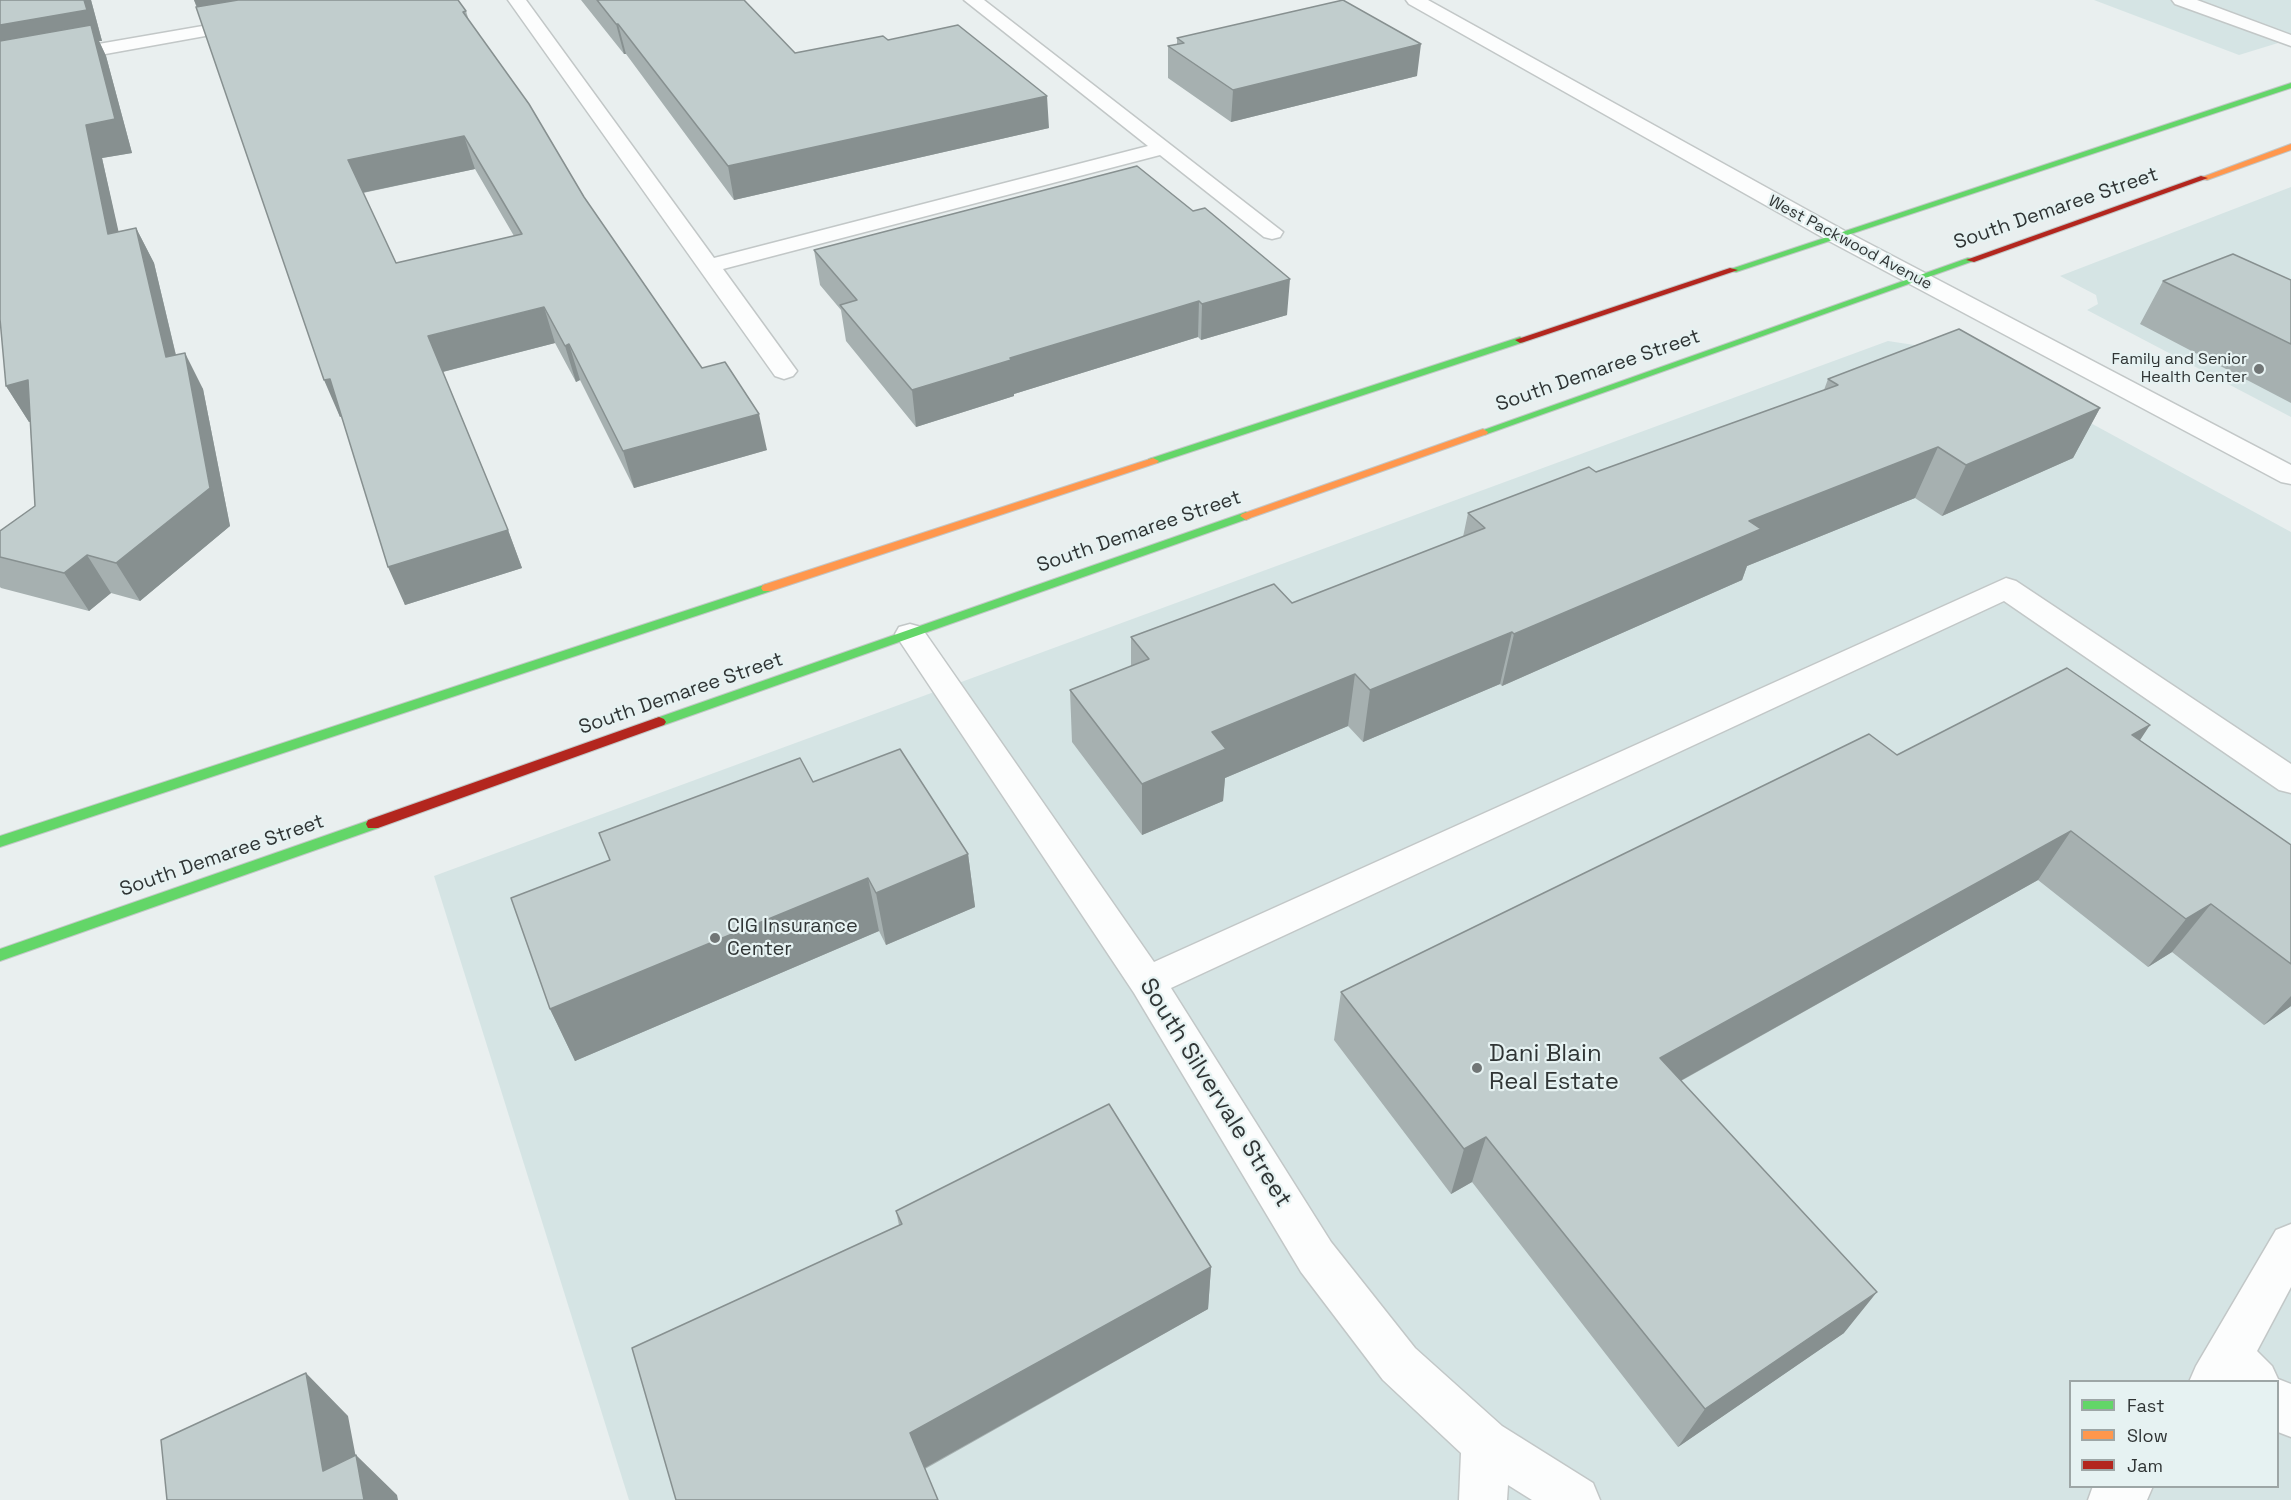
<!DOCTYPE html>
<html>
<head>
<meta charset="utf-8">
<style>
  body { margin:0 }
  #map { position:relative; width:2291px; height:1500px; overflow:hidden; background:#e9efef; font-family:"Space Grotesk",sans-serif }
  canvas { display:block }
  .legend { position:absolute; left:2069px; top:1380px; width:210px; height:108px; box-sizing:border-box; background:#e6f2f2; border:2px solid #9da6a6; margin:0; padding:8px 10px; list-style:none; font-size:18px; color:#303535 }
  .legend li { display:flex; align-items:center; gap:12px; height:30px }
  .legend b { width:30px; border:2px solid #9da6a6 }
</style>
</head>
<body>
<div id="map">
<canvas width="2291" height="1500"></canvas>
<ul class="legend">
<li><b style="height:8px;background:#63d668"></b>Fast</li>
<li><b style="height:8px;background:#ff974d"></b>Slow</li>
<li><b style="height:8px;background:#b3261e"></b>Jam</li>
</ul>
</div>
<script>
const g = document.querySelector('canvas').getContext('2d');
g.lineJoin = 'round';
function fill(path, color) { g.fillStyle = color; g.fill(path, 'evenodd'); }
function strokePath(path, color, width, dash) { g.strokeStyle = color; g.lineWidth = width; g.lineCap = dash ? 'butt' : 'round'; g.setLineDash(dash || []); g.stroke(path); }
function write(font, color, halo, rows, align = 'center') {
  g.font = font + ' "Space Grotesk",sans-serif'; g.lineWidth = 4.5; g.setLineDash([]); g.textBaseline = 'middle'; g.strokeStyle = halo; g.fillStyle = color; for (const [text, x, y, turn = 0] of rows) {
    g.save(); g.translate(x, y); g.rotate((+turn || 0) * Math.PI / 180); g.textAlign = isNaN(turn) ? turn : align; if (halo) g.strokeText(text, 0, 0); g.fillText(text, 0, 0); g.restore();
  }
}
const built = new Path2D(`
  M 2094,0 L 2291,0 L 2291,39 L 2239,55 Z
  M 2291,187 L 2291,417 L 2087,310 L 2098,304 L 2096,295 L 2060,276 Z
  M 1888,341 L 1960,352 L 2291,532 L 2291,1500 L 629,1500 L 434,876 ZM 2070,1382 L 2278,1382 L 2278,1486 L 2070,1486 Z`);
const lane = new Path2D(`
  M 2172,0 L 2197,0 L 2291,35 L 2291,46 L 2175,4 Z
  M 2006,578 L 2016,581 L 2291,764 L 2291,793 L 2279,790 L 2004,601 L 1171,988 L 1331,1242 L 1415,1348 L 1502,1426 L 1593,1483 L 1600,1500 L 1532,1500 L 1508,1485 L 1507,1500 L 1459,1500 L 1461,1453 L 1383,1380 L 1301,1272 L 1134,993 L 895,634 L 899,627 L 910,624 L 921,627 L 1154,962 Z
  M 2291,1224 L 2291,1287 L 2257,1351 L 2272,1366 L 2278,1379 L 2291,1384 L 2291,1437 L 2278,1432 L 2278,1382 L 2189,1382 L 2196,1366 L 2276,1230 Z
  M 2093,1486 L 2153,1486 L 2147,1500 L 2088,1500 Z`);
const street = new Path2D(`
  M 508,0 L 526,0 L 714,258 L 1148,146 L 964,0 L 984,0 L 1283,232 L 1280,237 L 1272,239 L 1264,237 L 1160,155 L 723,269 L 797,371 L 793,376 L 784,379 L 775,376 Z
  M 1406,0 L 1428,0 L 1845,231 L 2291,465 L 2291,484 L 2281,482 L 1829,241 L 1409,4 Z
  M 249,18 L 255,19 L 258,23 L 255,27 L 0,73 L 0,61 Z`);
const fast = new Path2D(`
  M 2291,83 L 2291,88 L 1736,272 L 1728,270 Z
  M 1968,258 L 1976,260 L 1487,434 L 1483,435 L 1478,432 Z
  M 1520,337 L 1525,340 L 1524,342 L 1157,463 L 1149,463 L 1147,461 L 1149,459 Z
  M 1246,512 L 1252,516 L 1250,518 L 664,725 L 654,725 L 652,722 L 654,719 Z
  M 767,584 L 773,588 L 771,591 L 0,847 L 0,836 Z
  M 373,819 L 378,820 L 380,824 L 378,828 L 0,961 L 0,949 Z`);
const slow = new Path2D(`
  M 2291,144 L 2291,150 L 2207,180 L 2200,178 Z
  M 1483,429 L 1488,432 L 1487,434 L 1250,518 L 1246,520 L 1240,516 L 1242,514 Z
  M 1153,458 L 1159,461 L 1157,463 L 771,591 L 763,591 L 761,588 L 763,585 Z`);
const jam = new Path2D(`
  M 2201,176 L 2208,178 L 1974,262 L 1966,260 Z
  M 1730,268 L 1738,270 L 1524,342 L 1520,343 L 1515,340 Z
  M 659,717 L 664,719 L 666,722 L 664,725 L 378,828 L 368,828 L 366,824 L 368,820 Z`);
const wall = new Path2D(`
  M 0,0 L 91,0 L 102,41 L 99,41 L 106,56 L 132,153 L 102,158 L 118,232 L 136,228 L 154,263 L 176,355 L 203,389 L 230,526 L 140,601 L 111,593 L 89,611 L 1,588 L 0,587 L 0,531 L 35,506 L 30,422 L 29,422 L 6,386 Z
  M 194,0 L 466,11 L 469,21 L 584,197 L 702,368 L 767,450 L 634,488 L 580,380 L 576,382 L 555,343 L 443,372 L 508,530 L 522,568 L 405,605 L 341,416 L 340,417 ZM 475,169 L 514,236 L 396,263 L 363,193 Z
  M 581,0 L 744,0 L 795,53 L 888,40 L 1049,128 L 734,200 L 626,54 L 624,54 Z
  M 1177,38 L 1417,76 L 1231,122 L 1168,78 L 1168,46 L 1177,44 Z
  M 1137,166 L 1287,315 L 1201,340 L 1198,337 L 1014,394 L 1014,396 L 916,427 L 846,341 L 841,310 L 820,285 L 814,250 Z
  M 2291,280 L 2291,403 L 2140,324 L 2163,281 Z
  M 1828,379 L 2100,408 L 2073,458 L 1942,516 L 1915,498 L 1747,566 L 1742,580 L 1502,686 L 1500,684 L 1363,742 L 1348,726 L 1225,778 L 1223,801 L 1142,835 L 1072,742 L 1070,690 L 1131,666 L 1131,637 L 1292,603 L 1463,537 L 1468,513 L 1596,472 L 1824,390 Z
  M 2140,740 L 2291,845 L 2291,1006 L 2264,1025 L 2172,952 L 2148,967 L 2038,880 L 1681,1081 L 1844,1333 L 1678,1447 L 1472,1182 L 1451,1194 L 1334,1040 L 1341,992 L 1897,755 Z
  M 813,782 L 968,854 L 975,907 L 886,945 L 879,931 L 575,1061 L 550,1009 Z
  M 896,1211 L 1211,1267 L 1208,1309 L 925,1469 L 676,1500 L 899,1225 Z`);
const shadedWall = new Path2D(`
  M 84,0 L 91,0 L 102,41 L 99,41 L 106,56 L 132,153 L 102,158 L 127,269 L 0,59 L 0,25 Z
  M 194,0 L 336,0 L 204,23 Z
  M 616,24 L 618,24 L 626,54 L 624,54 Z
  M 1421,44 L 1417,76 L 1231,122 L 1233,90 Z
  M 1047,96 L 1049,128 L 734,200 L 728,166 Z
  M 464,136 L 475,169 L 361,193 L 348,160 Z
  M 136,228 L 154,263 L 185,394 L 166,357 Z
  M 1290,279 L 1287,315 L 1201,340 L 1202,304 Z
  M 1199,301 L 1198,337 L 1014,394 L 1014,396 L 916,427 L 912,390 L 1010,358 Z
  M 544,307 L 555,343 L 442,372 L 428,336 Z
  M 569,344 L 580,380 L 576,382 L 565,346 Z
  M 185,353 L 203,389 L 230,526 L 140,601 L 116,563 Z
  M 330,379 L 346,415 L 340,417 L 324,380 Z
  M 28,380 L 50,417 L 29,422 L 6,386 Z
  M 2100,408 L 2073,458 L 1942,516 L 1966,465 Z
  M 759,414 L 767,450 L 634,488 L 623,451 Z
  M 1938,447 L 1915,498 L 1747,566 L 1742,580 L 1502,686 L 1514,634 L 1749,521 Z
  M 508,530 L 522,568 L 405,605 L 388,567 Z
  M 87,555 L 111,593 L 89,611 L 64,573 Z
  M 1512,632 L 1500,684 L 1363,742 L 1370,690 Z
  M 1355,674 L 1348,726 L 1225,778 L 1223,801 L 1142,835 L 1142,784 L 1212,732 Z
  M 2150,725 L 2117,775 L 2132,735 Z
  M 2071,831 L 2038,880 L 1639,1104 L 1660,1058 Z
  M 968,854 L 975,907 L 886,945 L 876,893 Z
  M 868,878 L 879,931 L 575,1061 L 550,1009 Z
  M 2211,904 L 2172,952 L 2148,967 L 2186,919 Z
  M 2291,996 L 2291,1006 L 2264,1025 Z
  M 1486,1137 L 1472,1182 L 1451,1194 L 1464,1149 Z
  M 1211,1267 L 1208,1309 L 921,1470 L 910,1433 Z
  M 1877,1292 L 1844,1333 L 1678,1447 L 1705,1409 Z
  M 306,1373 L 348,1416 L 364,1500 L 323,1471 Z
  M 356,1455 L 397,1495 L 398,1500 L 364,1500 Z`);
const building = new Path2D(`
  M 0,0 L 84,0 L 87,10 L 0,25 Z
  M 238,0 L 458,0 L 466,11 L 463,12 L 529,104 L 584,197 L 702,368 L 725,362 L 759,414 L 623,451 L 569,344 L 565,346 L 544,307 L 428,336 L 508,530 L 388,567 L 330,379 L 324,380 L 196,7 ZM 464,136 L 522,234 L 396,263 L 348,160 Z
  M 597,0 L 744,0 L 795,53 L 883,36 L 888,40 L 958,25 L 1047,96 L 728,166 L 618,24 L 616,24 Z
  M 1343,0 L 1421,44 L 1233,90 L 1168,46 L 1184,43 L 1177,38 Z
  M 91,25 L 115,119 L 86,125 L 108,234 L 136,228 L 166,357 L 185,353 L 210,488 L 116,563 L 87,555 L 64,573 L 0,557 L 0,531 L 35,506 L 28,380 L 6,386 L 0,319 L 0,41 Z
  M 1137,166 L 1193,211 L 1205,208 L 1290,279 L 1202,304 L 1199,301 L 1010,358 L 1011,360 L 912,390 L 840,305 L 857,300 L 814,250 Z
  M 2233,254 L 2291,280 L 2291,344 L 2163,281 Z
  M 1959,329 L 2100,408 L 1966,465 L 1938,447 L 1749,521 L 1761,529 L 1514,634 L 1512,632 L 1370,690 L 1355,674 L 1212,732 L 1226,749 L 1142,784 L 1070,690 L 1149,659 L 1131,637 L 1274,584 L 1292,603 L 1485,528 L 1468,513 L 1589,467 L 1596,472 L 1838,385 L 1828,379 Z
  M 2067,668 L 2150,725 L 2132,735 L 2291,845 L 2291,964 L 2211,904 L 2186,919 L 2071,831 L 1660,1058 L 1877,1292 L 1705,1409 L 1486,1137 L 1464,1149 L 1341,992 L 1869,734 L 1897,755 Z
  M 900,749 L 968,854 L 876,893 L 868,878 L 550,1009 L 511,898 L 610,860 L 599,833 L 800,758 L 813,782 Z
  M 1109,1104 L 1211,1267 L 910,1433 L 938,1500 L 676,1500 L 632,1348 L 902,1224 L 896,1211 Z
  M 306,1373 L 323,1471 L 356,1455 L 364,1500 L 167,1500 L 161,1440 Z`);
const markers = [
  [2259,369,6,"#717676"],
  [715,938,6,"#717676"],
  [1477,1068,6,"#717676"]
];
const farStreetnames = [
  ["West Packwood Avenue",1850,243,28]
];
const farPoinames = [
  ["Family and Senior",2247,360],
  ["Health Center",2247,378]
];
const streetNames = [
  ["South Demaree Street",2056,209,-19],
  ["South Demaree Street",1598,371,-19],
  ["South Demaree Street",1139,532,-19],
  ["South Demaree Street",681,694,-19],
  ["South Demaree Street",222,856,-19]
];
const poiNames = [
  ["CIG Insurance",727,927],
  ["Center",727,950]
];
const nearPoinames = [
  ["Dani Blain",1489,1054],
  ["Real Estate",1489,1082]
];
const nearStreetnames = [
  ["South Silvervale Street",1215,1093,58]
];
fill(built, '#d5e4e4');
strokePath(lane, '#c2c7c7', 3);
strokePath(street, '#c2c7c7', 3);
strokePath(fast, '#c2c7c7', 2);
strokePath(slow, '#c2c7c7', 2);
strokePath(jam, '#c2c7c7', 2);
fill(lane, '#fcfdfd');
fill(street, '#fcfdfd');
fill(fast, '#63d668');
fill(slow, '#ff974d');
fill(jam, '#b3261e');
fill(wall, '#a6b0b0');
fill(shadedWall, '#879090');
fill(building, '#c1cdcd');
strokePath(building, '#879090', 1.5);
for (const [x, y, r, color] of markers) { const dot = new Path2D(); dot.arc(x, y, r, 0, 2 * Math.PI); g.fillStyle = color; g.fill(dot); strokePath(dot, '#e6f2f2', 2); }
write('16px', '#303535', '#e6f2f2', farStreetnames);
write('16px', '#303535', '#e6f2f2', farPoinames, 'right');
write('20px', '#303535', '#e6f2f2', streetNames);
write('20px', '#303535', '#e6f2f2', poiNames, 'left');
write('24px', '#303535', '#e6f2f2', nearPoinames, 'left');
write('24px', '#303535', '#e6f2f2', nearStreetnames);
</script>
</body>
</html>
